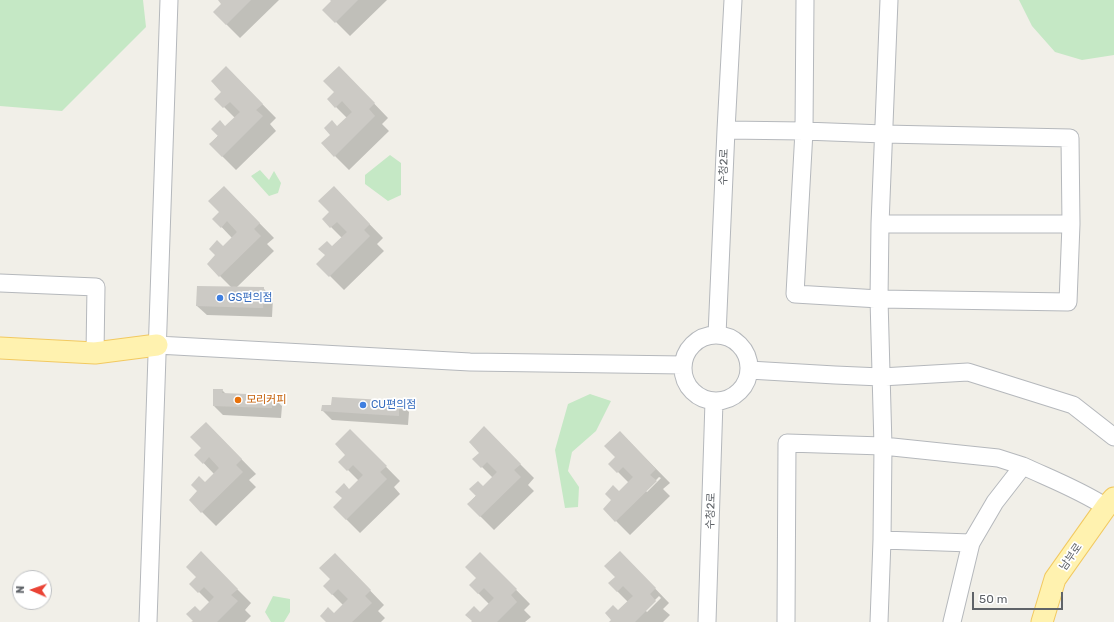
<!DOCTYPE html>
<html>
<head>
<meta charset="utf-8">
<style>
  body { margin:0 }
  #map { position:relative; width:1114px; height:622px; overflow:hidden; background:#f1efe8; font-family:Rubik,sans-serif }
  canvas { display:block }
  .north { position:absolute; left:12px; top:570px; width:40px; height:40px; box-sizing:border-box; background:#fff; border:1px solid #bfc1c3; border-radius:50%; rotate:272deg; font-size:11px; font-weight:700; line-height:16px; text-align:center; color:#5f6368 }
  .north::after { content:''; display:block; margin:auto; width:14px; height:18px; background:#ea4335; clip-path:polygon(50% 0,100% 100%,50% 72%,0 100%) }
  .scale { position:absolute; left:972px; top:592px; width:91px; height:18px; box-sizing:border-box; border:2px solid #5f6368; border-top:0; padding-left:5px; font-size:12px; line-height:14px; white-space:nowrap; color:#5f6368; -webkit-text-stroke:3px #fff; paint-order:stroke }
</style>
</head>
<body>
<div id="map">
<canvas width="1114" height="622"></canvas>
<div class="north">N</div>
<div class="scale">50 m</div>
</div>
<script>
const g = document.querySelector('canvas').getContext('2d');
g.lineJoin = 'round';
function fill(path, color) { g.fillStyle = color; g.fill(path, 'evenodd'); }
function strokePath(path, color, width, dash) { g.strokeStyle = color; g.lineWidth = width; g.lineCap = dash ? 'butt' : 'round'; g.setLineDash(dash || []); g.stroke(path); }
function write(font, color, halo, rows, align = 'center') {
  g.font = font + ' Rubik,"Noto Sans KR",sans-serif'; g.lineWidth = 3.5; g.setLineDash([]); g.textBaseline = 'middle'; g.strokeStyle = halo; g.fillStyle = color; for (const [text, x, y, turn = 0] of rows) {
    g.save(); g.translate(x, y); g.rotate((+turn || 0) * Math.PI / 180); g.textAlign = isNaN(turn) ? turn : align; if (halo) g.strokeText(text, 0, 0); g.fillText(text, 0, 0); g.restore();
  }
}
const green = new Path2D(`
  M 0,0 L 143,0 L 146,27 L 62,111 L 0,106 Z
  M 1019,0 L 1114,0 L 1114,55 L 1082,60 L 1055,52 L 1032,26 Z
  M 390,155 L 401,163 L 401,195 L 388,201 L 365,184 L 365,175 Z
  M 260,170 L 269,180 L 274,171 L 281,183 L 278,193 L 269,196 L 251,176 Z
  M 590,394 L 611,401 L 596,431 L 572,452 L 568,471 L 579,487 L 578,507 L 565,508 L 555,450 L 568,404 Z
  M 273,596 L 290,599 L 290,612 L 284,622 L 271,622 L 265,612 Z`);
const shadow = new Path2D(`
  M 219,0 L 279,0 L 240,38 L 214,12 L 223,4 Z
  M 331,0 L 387,0 L 350,36 L 324,10 L 332,1 Z
  M 226,67 L 276,118 L 270,124 L 276,131 L 236,170 L 210,144 L 235,118 L 216,99 L 223,92 Z
  M 339,67 L 388,118 L 382,124 L 389,131 L 349,170 L 335,156 L 338,127 L 347,118 L 328,99 L 335,92 Z
  M 224,187 L 274,238 L 267,244 L 274,251 L 236,288 L 263,288 L 273,298 L 272,317 L 207,315 L 197,306 L 232,288 L 208,264 L 232,238 L 214,219 L 220,212 Z
  M 348,202 L 383,238 L 377,244 L 384,251 L 344,290 L 318,264 L 342,238 L 323,219 Z
  M 222,390 L 226,394 L 272,396 L 282,406 L 281,418 L 223,415 L 214,406 Z
  M 333,398 L 399,402 L 409,412 L 408,425 L 332,420 L 322,410 L 332,406 Z
  M 206,423 L 256,474 L 249,480 L 256,487 L 216,526 L 190,500 L 214,474 L 196,455 L 202,448 Z
  M 484,428 L 534,478 L 528,485 L 534,491 L 494,530 L 468,504 L 493,478 L 474,459 L 481,453 Z
  M 350,430 L 400,481 L 394,487 L 400,494 L 360,533 L 334,507 L 359,481 L 340,462 L 347,455 Z
  M 620,432 L 670,483 L 663,489 L 670,496 L 630,535 L 604,509 L 629,483 L 610,464 L 616,457 ZM 659,477 L 661,478 L 647,492 L 646,491 Z
  M 620,552 L 669,603 L 663,609 L 670,615 L 663,622 L 610,622 L 628,602 L 609,583 L 616,577 ZM 659,596 L 661,598 L 647,612 L 645,610 Z
  M 201,553 L 251,603 L 245,610 L 251,616 L 245,622 L 193,622 L 210,603 L 191,584 L 198,578 Z
  M 480,553 L 530,604 L 524,610 L 531,617 L 525,622 L 473,622 L 489,604 L 470,585 L 477,578 Z
  M 335,554 L 384,605 L 378,611 L 385,618 L 381,622 L 327,622 L 343,605 L 324,586 L 331,579 Z`);
const building = new Path2D(`
  M 218,0 L 251,0 L 226,25 L 213,12 L 221,4 Z
  M 330,0 L 358,0 L 335,23 L 322,10 L 331,1 Z
  M 226,66 L 263,104 L 256,110 L 263,116 L 222,157 L 209,144 L 218,136 L 211,129 L 220,120 L 225,126 L 240,112 L 230,102 L 223,108 L 214,99 L 221,92 L 211,81 Z
  M 339,66 L 375,103 L 369,109 L 375,116 L 334,157 L 321,143 L 330,135 L 324,128 L 332,120 L 337,126 L 352,112 L 342,101 L 335,108 L 327,99 L 334,92 L 323,81 Z
  M 224,186 L 260,223 L 254,229 L 261,236 L 219,277 L 207,264 L 215,255 L 209,249 L 217,240 L 223,246 L 237,232 L 227,221 L 221,228 L 212,219 L 219,212 L 208,201 Z
  M 334,186 L 370,224 L 364,230 L 370,236 L 329,277 L 316,264 L 325,255 L 318,249 L 327,241 L 332,246 L 347,232 L 337,222 L 330,228 L 322,219 L 329,212 L 318,201 Z
  M 197,286 L 264,287 L 263,308 L 196,306 Z
  M 213,389 L 223,389 L 222,393 L 272,395 L 272,408 L 213,406 Z
  M 332,397 L 399,401 L 399,416 L 321,411 L 322,405 L 331,405 Z
  M 206,422 L 242,459 L 236,465 L 243,472 L 201,513 L 189,500 L 197,491 L 191,485 L 199,476 L 205,482 L 219,468 L 209,457 L 203,464 L 194,455 L 201,448 L 190,437 Z
  M 484,426 L 521,464 L 514,470 L 521,477 L 480,517 L 467,504 L 476,496 L 469,489 L 478,481 L 483,486 L 497,472 L 487,462 L 481,468 L 472,459 L 479,453 L 469,442 Z
  M 350,429 L 387,466 L 380,472 L 387,479 L 346,520 L 333,507 L 342,498 L 335,492 L 344,483 L 349,489 L 363,475 L 353,465 L 347,471 L 338,462 L 345,455 L 335,444 Z
  M 620,431 L 656,469 L 650,475 L 657,481 L 615,522 L 603,509 L 611,500 L 605,494 L 613,485 L 619,491 L 633,477 L 623,467 L 617,473 L 608,464 L 615,457 L 604,446 Z
  M 201,551 L 238,589 L 231,595 L 238,601 L 217,622 L 191,622 L 193,621 L 186,614 L 195,606 L 200,611 L 214,597 L 204,587 L 198,593 L 189,584 L 196,577 L 186,567 Z
  M 620,551 L 656,588 L 650,594 L 656,601 L 635,622 L 609,622 L 611,620 L 605,613 L 613,605 L 618,610 L 633,596 L 623,586 L 617,592 L 608,583 L 615,577 L 604,566 Z
  M 480,552 L 517,589 L 511,595 L 517,602 L 497,622 L 471,622 L 472,621 L 465,615 L 474,606 L 480,612 L 494,598 L 484,588 L 478,594 L 469,585 L 476,578 L 465,567 Z
  M 335,553 L 371,590 L 365,596 L 372,603 L 352,622 L 326,622 L 320,616 L 328,607 L 334,613 L 348,599 L 338,589 L 332,595 L 323,586 L 330,579 L 319,568 Z`);
const minor = new Path2D(`
  M 726,130 L 804,131 L 884,134 L 1070,138 L 1071,224 L 1068,302 L 879,299 L 795,294 L 804,131 L 805,0
  M 880,224 L 1071,224
  M 0,283 L 96,287 L 95,353
  M 717,335 L 726,130 L 733,0
  M683 368a33 33 0 1 1 66 0a33 33 0 1 1-66 0Z
  M 157,345 L 470,362 L 683,365
  M 749,370 L 835,375 L 881,377 L 968,372 L 1073,405 L 1114,437
  M 1023,466 C 1051,479 1080,490 1106,507
  M 882,540 L 971,543
  M 148,622 L 169,0
  M 707,622 L 714,401
  M 786,622 L 787,443 L 883,446 L 998,458 L 1023,466 L 995,502 L 971,543 L 952,622
  M 879,622 L 882,540 L 883,446 L 879,299 L 880,224 L 889,0`);
const major = new Path2D(`
  M 0,348 L 95,353 L 157,345
  M 1042,622 L 1055,579 L 1106,507 L 1114,498`);
const markers = [
  [220,298,4,"#3f7fe0"],
  [238,400,4,"#e8710a"],
  [363,405,4,"#3f7fe0"]
];
const streetNames = [
  ["수청2로",724,167,-88],
  ["수청2로",711,511,-88],
  ["남부로",1071,557,-55]
];
const shopNames = [
  ["GS편의점",228,298],
  ["CU편의점",371,405]
];
const foodNames = [
  ["모리커피",246,400]
];
fill(green, '#c5e8c5');
fill(shadow, '#0003');
fill(building, '#cccac5');
strokePath(minor, '#b5b8bc', 19);
strokePath(major, '#f2c960', 23);
strokePath(minor, '#fff', 17);
strokePath(major, '#fff2af', 21);
for (const [x, y, r, color] of markers) { const dot = new Path2D(); dot.arc(x, y, r, 0, 2 * Math.PI); g.fillStyle = color; g.fill(dot); strokePath(dot, '#fff', 1.5); }
write('11px', '#5f6368', '#fff', streetNames);
write('11px', '#366cbe', '#fff', shopNames, 'left');
write('11px', '#c56008', '#fff', foodNames, 'left');
</script>
</body>
</html>
